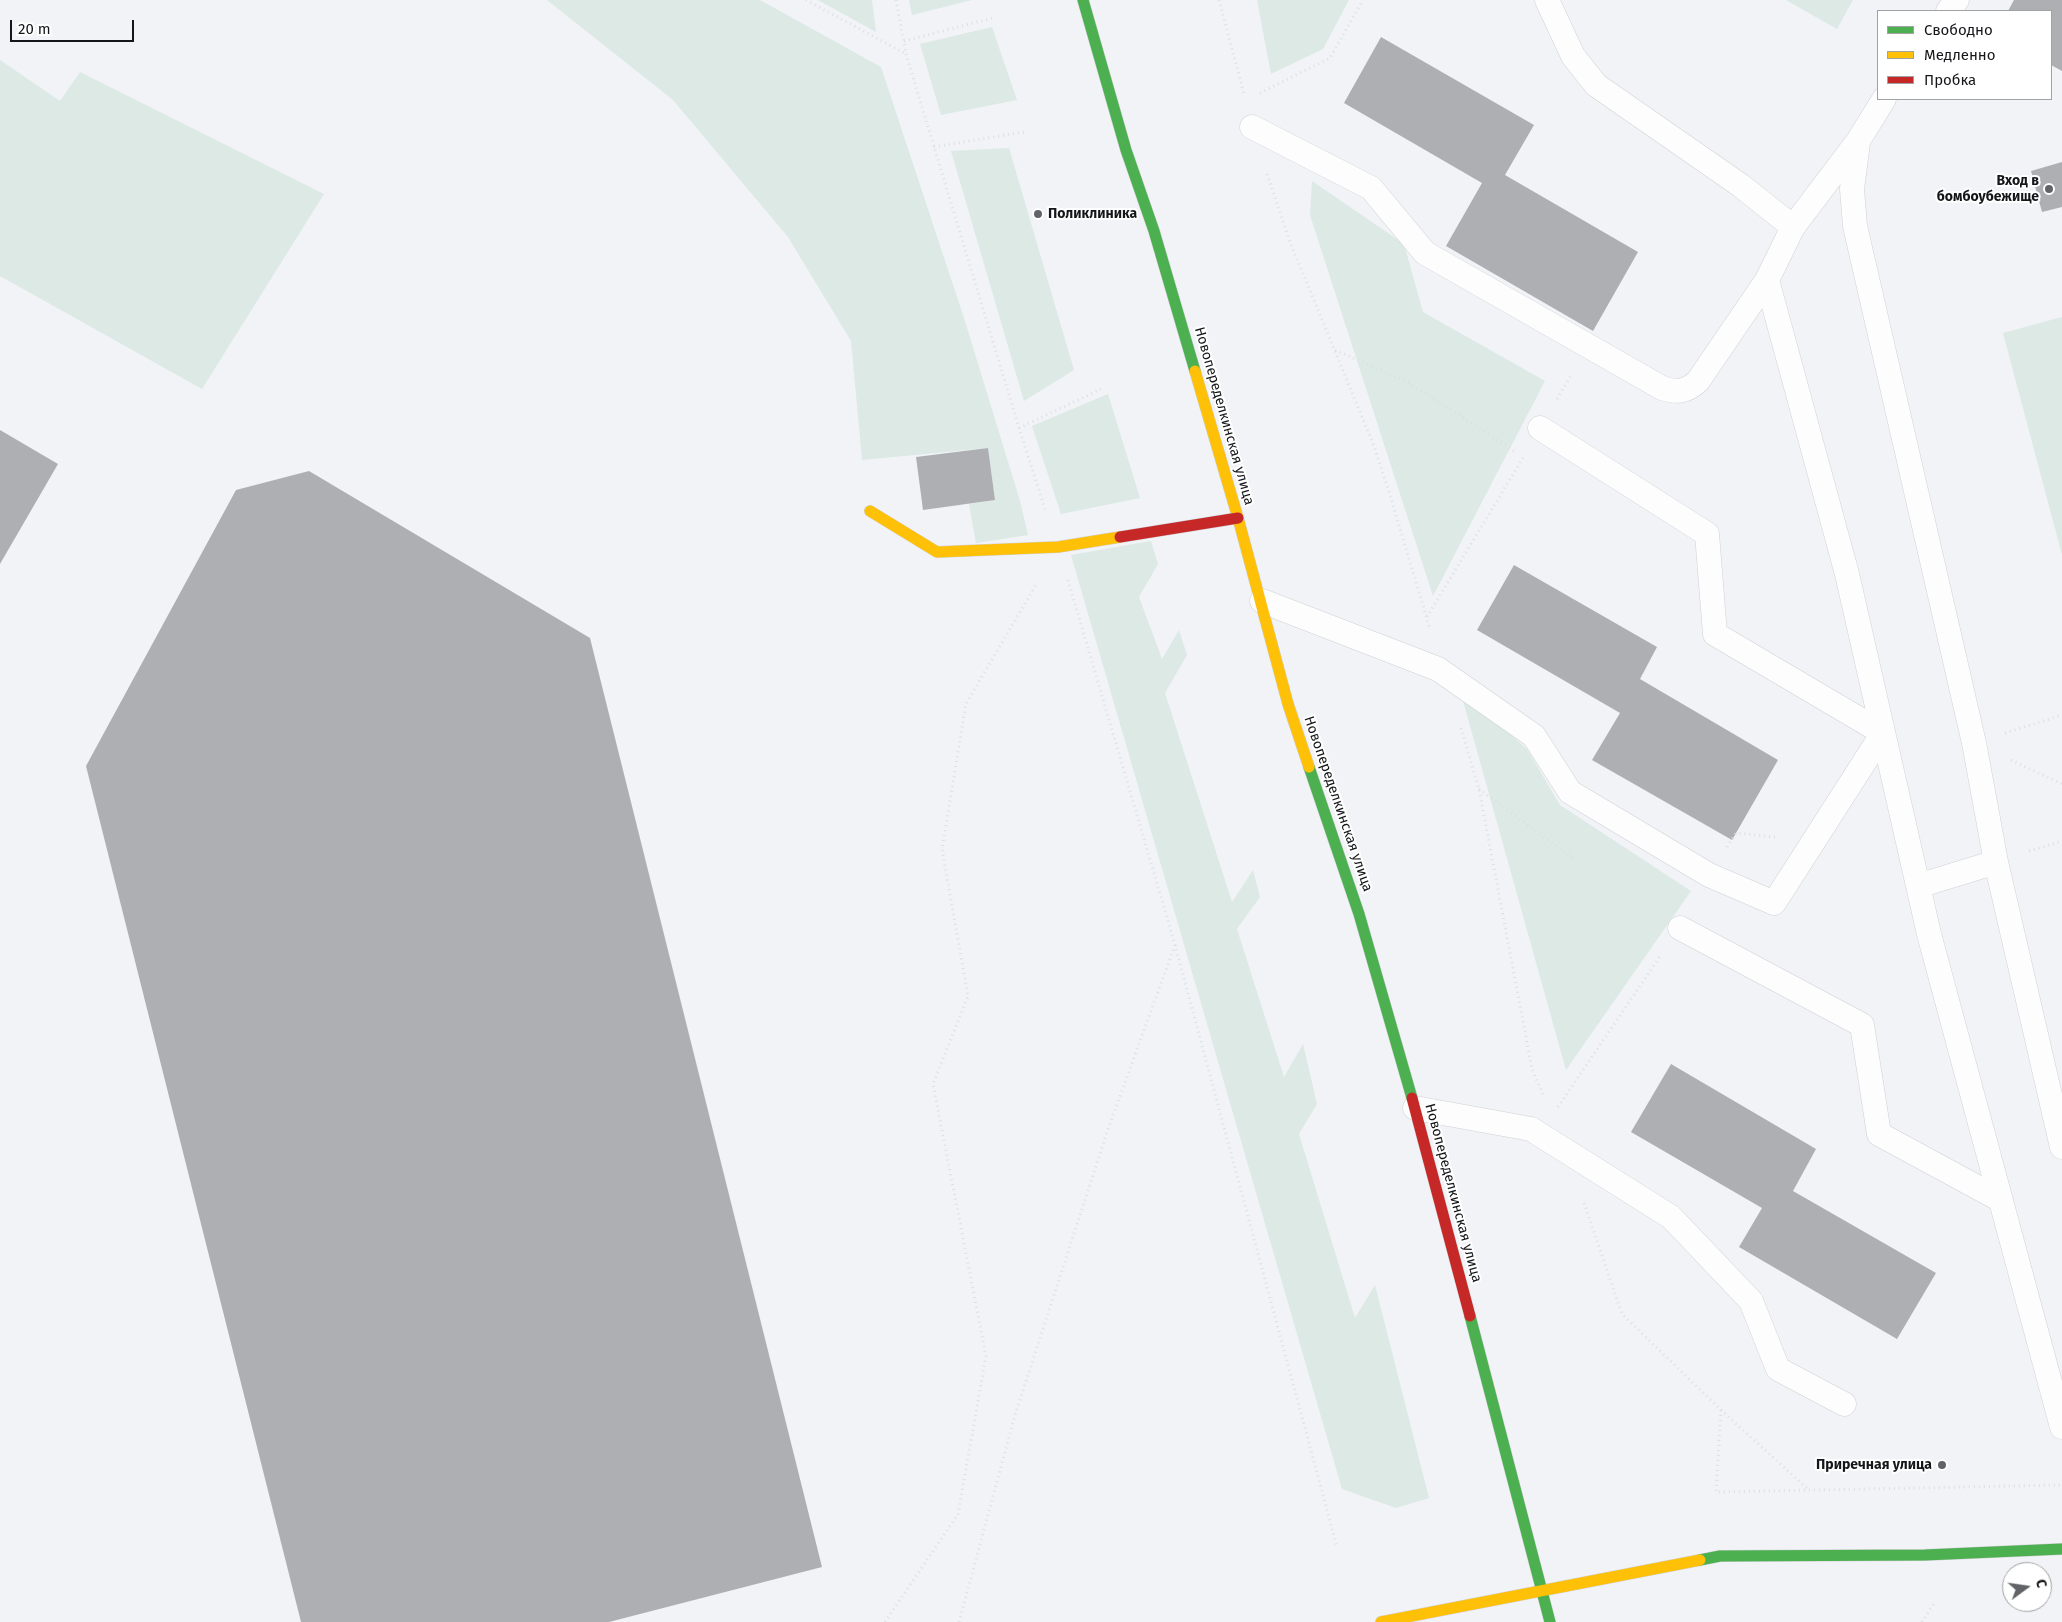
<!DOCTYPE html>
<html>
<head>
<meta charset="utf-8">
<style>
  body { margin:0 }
  #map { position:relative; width:2062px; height:1622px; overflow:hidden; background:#f1f3f7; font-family:"Fira Sans",sans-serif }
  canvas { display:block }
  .legend { position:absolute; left:1877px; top:10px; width:175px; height:90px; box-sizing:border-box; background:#fff; border:1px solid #a1a2a3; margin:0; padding:6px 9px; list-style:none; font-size:15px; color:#151619 }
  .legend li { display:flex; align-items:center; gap:10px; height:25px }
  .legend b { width:25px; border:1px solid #a1a2a3 }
  .north { position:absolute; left:2002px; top:1562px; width:50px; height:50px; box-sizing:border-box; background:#fff; border:1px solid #a1a2a3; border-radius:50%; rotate:76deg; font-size:14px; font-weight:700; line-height:20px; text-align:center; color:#151619 }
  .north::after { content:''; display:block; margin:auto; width:18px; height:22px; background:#626367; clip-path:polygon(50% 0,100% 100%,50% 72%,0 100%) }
  .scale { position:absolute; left:10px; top:20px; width:124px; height:22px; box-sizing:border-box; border:2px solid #151619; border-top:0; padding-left:6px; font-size:15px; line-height:18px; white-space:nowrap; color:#151619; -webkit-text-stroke:4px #fff; paint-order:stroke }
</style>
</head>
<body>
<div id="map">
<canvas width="2062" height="1622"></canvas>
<ul class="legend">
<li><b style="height:6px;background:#4caf50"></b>Свободно</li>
<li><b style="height:6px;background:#ffc107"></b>Медленно</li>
<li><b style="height:6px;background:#c62828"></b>Пробка</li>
</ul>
<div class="north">С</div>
<div class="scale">20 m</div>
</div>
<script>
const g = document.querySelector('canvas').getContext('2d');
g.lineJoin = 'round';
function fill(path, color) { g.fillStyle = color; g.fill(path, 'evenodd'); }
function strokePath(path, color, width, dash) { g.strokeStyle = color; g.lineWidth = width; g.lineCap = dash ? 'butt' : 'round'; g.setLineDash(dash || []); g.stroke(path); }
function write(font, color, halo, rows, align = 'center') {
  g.font = font + ' "Fira Sans",sans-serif'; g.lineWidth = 4; g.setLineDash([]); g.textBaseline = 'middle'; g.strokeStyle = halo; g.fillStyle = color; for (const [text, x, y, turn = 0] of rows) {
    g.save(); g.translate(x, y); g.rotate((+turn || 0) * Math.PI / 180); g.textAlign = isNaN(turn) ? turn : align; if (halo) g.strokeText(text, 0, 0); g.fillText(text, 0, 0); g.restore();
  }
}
const green = new Path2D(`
  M 547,0 L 760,0 L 881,67 L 964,318 L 1020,501 L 1028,535 L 976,543 L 969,504 L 995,500 L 988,448 L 862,460 L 851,341 L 788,237 L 673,100 Z
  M 818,0 L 872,0 L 876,32 Z
  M 909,0 L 972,0 L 912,15 Z
  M 1257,0 L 1349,0 L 1323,49 L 1271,74 Z
  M 1786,0 L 1853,0 L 1837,29 Z
  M 992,27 L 1017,100 L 941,115 L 920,44 Z
  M 0,60 L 60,101 L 80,72 L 324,194 L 202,389 L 0,276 Z
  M 1009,148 L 1074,370 L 1024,401 L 951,151 Z
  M 1312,181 L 1404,244 L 1423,312 L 1545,381 L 1433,596 L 1310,215 Z
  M 2062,317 L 2062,555 L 2003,333 Z
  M 1108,394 L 1140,498 L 1061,514 L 1032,426 Z
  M 1151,541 L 1158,564 L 1139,597 L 1162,659 L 1179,630 L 1187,655 L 1165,693 L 1232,902 L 1253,870 L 1260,897 L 1237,929 L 1284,1077 L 1303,1044 L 1317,1104 L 1299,1134 L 1355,1318 L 1375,1285 L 1429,1498 L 1396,1508 L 1342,1489 L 1071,555 Z
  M 1460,690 L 1527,749 L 1560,805 L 1691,891 L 1566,1070 Z`);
const building = new Path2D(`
  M 2014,0 L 2062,0 L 2062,71 L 2051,65 L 2051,11 L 2008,11 Z
  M 1381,37 L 1534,125 L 1505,175 L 1638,252 L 1593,331 L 1446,246 L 1482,183 L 1344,103 Z
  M 2062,162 L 2062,207 L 2042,212 L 2031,171 Z
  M 0,430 L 58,464 L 0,564 Z
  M 988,448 L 995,500 L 923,510 L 916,457 Z
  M 309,471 L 590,638 L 822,1567 L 609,1622 L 301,1622 L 86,766 L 236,490 Z
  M 1514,565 L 1657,647 L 1640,679 L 1778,760 L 1732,840 L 1592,760 L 1620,713 L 1477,630 Z
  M 1671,1064 L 1816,1149 L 1793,1191 L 1936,1273 L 1897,1339 L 1739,1247 L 1762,1208 L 1631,1132 Z`);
const path = new Path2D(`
  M 806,0 L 906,54
  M 896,0 L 906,54 L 1019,428 L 1046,512
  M 1219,0 L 1244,94
  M 904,41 L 993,18
  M 1260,93 L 1330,58 L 1363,0
  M 934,147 L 1024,132
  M 1267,174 L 1290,242 L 1374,446 L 1390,495 L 1430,629
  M 1335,350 L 1408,382 L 1514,451
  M 1557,399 L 1572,374
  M 1019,428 L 1101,389
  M 1068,580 L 1175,945 L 1337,1547
  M 1427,617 L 1524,456
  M 1461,728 L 1479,789 L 1532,1069 L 1544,1097
  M 2005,733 L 2062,715
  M 2011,760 L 2062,784
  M 1479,789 L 1573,858
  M 1727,847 L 1736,833 L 1775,837
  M 2029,851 L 2062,841
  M 1558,1107 L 1661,955
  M 1584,1203 L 1622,1314 L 1721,1410 L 1809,1490
  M 1721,1410 L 1716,1492 L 2062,1485
  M 885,1622 L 958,1514 L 986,1356 L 933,1084 L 968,996 L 942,849 L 966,704 L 1037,583
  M 959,1622 L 1015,1415 L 1108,1129 L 1175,945
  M 1922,1622 L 1935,1602`);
const lane = new Path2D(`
  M 1547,0 L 1573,56 L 1596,85 L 1740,185 L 1793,227
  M 1948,11 L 1957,0
  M 1884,99 L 1858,141 L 1793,227 L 1767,280 L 1847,574 L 1929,934 L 2062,1427
  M 1252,127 L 1371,188 L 1425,253 L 1662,388 C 1677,393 1686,392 1698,381 L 1767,280
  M 1858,143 L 1852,189 L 1855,226 L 1974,743 L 1996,862 L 2062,1147
  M 1262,601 L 1438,669 L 1534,736 L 1570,792 L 1709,875 L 1774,903 L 1883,733 L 1715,634 L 1707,534 L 1540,428
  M 1918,886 L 1996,862
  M 1680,928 L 1862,1025 L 1879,1134 L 1999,1199
  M 1415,1108 L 1531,1129 L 1671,1217 L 1751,1301 L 1778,1369 L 1844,1404`);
const fast = new Path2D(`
  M 1083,0 L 1126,150 L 1154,231 L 1195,371
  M 1309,767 L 1359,914 L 1412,1098
  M 1470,1316 L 1550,1622
  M 1700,1560 L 1720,1556 L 1925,1555 L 2062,1549`);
const slow = new Path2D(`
  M 1195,371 L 1238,518 L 1288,704 L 1309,767
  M 870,511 L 937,552 L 1058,547 L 1120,537
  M 1381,1622 L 1700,1560`);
const jam = new Path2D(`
  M 1120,537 L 1238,518
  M 1412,1098 L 1470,1316`);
const markers = [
  [2049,189,5,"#626367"],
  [1038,214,5,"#626367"],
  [1942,1465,5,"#626367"]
];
const poiNames = [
  ["Вход в",2039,181],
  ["бомбоубежище",2039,197],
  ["Поликлиника",1048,214,"left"],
  ["Приречная улица",1932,1465]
];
const streetNames = [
  ["Новопеределкинская улица",1224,416,74],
  ["Новопеределкинская улица",1338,804,71],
  ["Новопеределкинская улица",1453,1193,75]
];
fill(green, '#dce9e4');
fill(building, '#aeafb2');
strokePath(lane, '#cfd1d4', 25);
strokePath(fast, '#cfd1d4', 12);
strokePath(slow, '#cfd1d4', 12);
strokePath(jam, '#cfd1d4', 12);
strokePath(path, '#dddfe0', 3, [1, 4]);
strokePath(lane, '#fdfdfe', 24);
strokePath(fast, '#4caf50', 11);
strokePath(slow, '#ffc107', 11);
strokePath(jam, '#c62828', 11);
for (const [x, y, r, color] of markers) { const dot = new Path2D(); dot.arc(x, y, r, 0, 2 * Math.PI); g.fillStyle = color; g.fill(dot); strokePath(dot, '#fff', 2); }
write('bold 14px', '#151619', '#fff', poiNames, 'right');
write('14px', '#151619', '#fff', streetNames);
</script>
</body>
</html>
